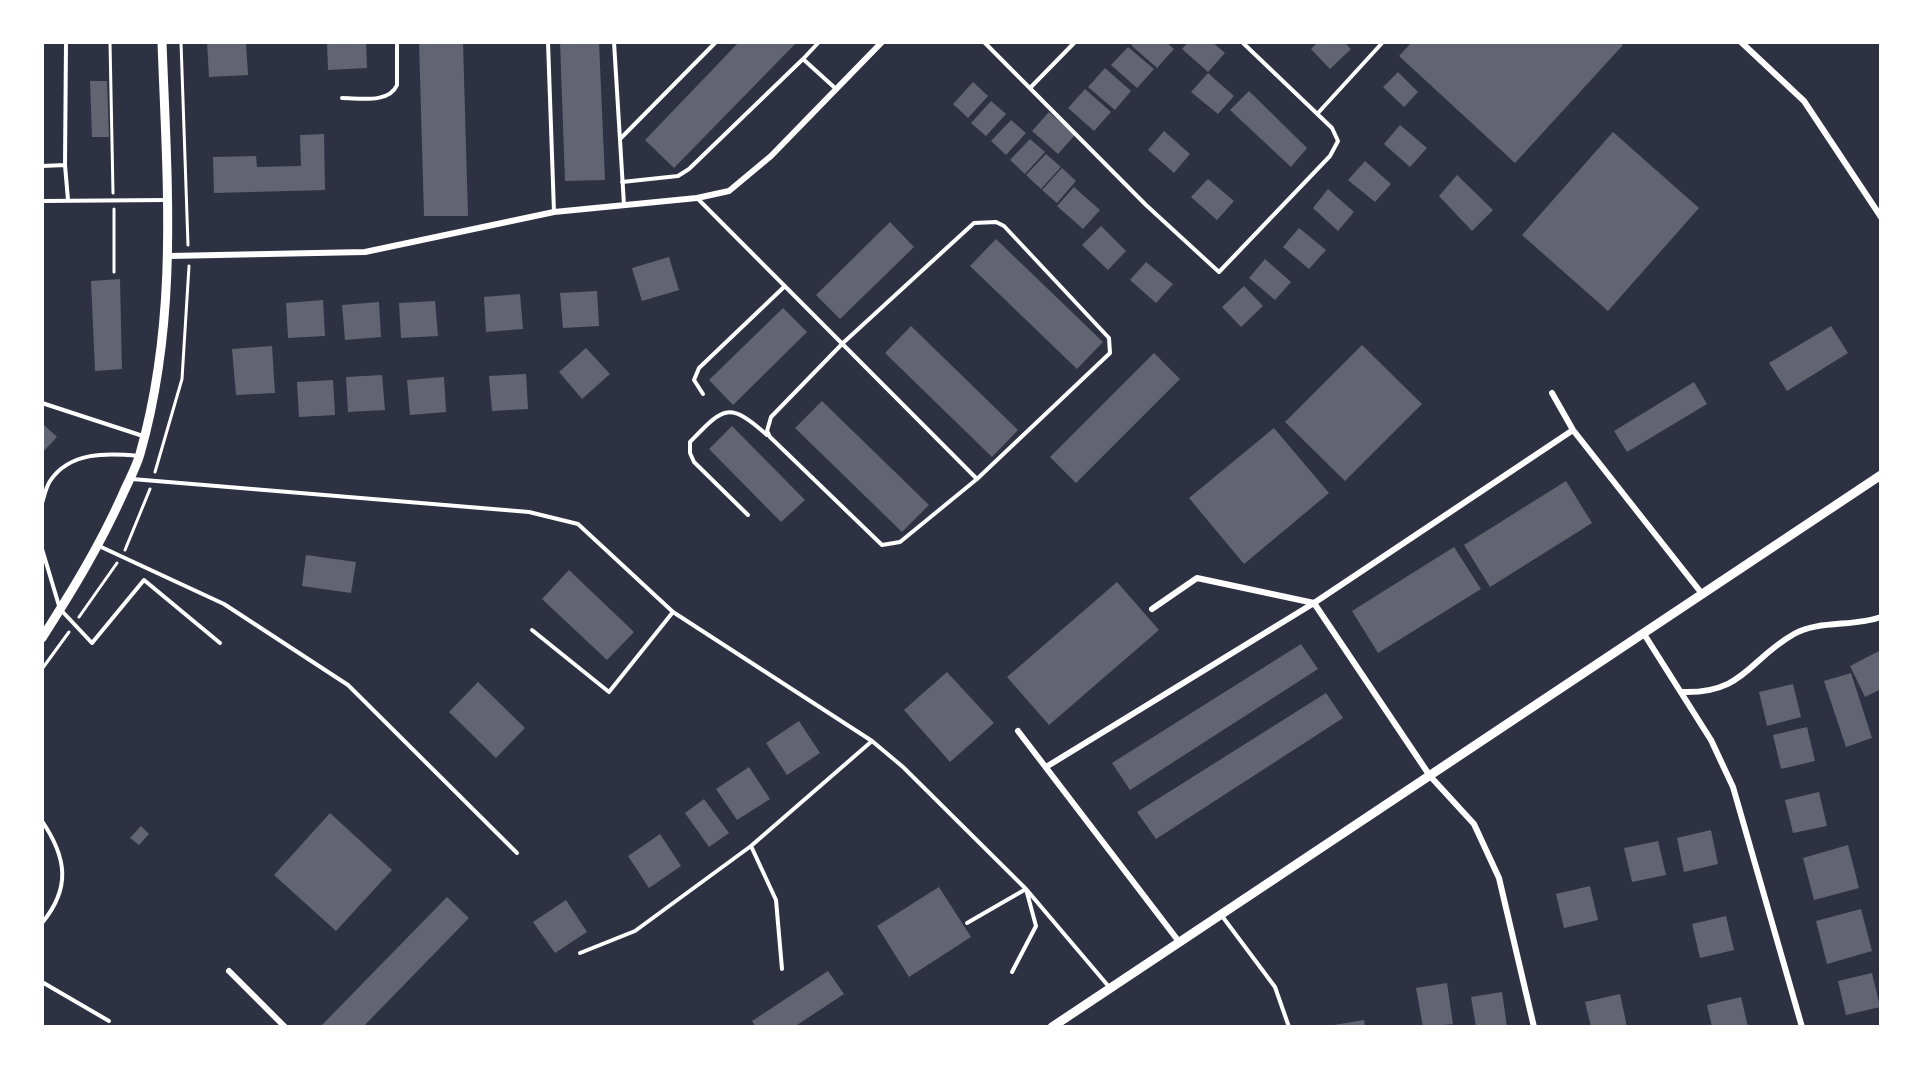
<!DOCTYPE html>
<html>
<head>
<meta charset="utf-8">
<style>
  body { margin:0 }
  #map { position:relative; width:1923px; height:1069px; overflow:hidden; background:#2d3142; font-family:"Libre Baskerville",serif }
  canvas { display:block }
  .frame { position:absolute; inset:0; border:44px solid #fff; pointer-events:none }
</style>
</head>
<body>
<div id="map">
<canvas width="1923" height="1069"></canvas>
<div class="frame"></div>
</div>
<script>
const g = document.querySelector('canvas').getContext('2d');
g.lineJoin = 'round';
function fill(path, color) { g.fillStyle = color; g.fill(path, 'evenodd'); }
function strokePath(path, color, width, dash) { g.strokeStyle = color; g.lineWidth = width; g.lineCap = dash ? 'butt' : 'round'; g.setLineDash(dash || []); g.stroke(path); }
const building = new Path2D(`
  M 207,42 L 246,42 L 248,75 L 209,77 Z
  M 327,42 L 366,42 L 367,68 L 328,70 Z
  M 419,42 L 463,42 L 468,216 L 424,216 Z
  M 560,42 L 599,42 L 605,180 L 565,181 Z
  M 739,42 L 797,42 L 674,168 L 645,140 Z
  M 1134,42 L 1166,42 L 1174,49 L 1157,68 L 1131,45 Z
  M 1188,42 L 1212,42 L 1225,53 L 1208,72 L 1182,49 Z
  M 1318,42 L 1344,42 L 1351,49 L 1330,69 L 1311,49 Z
  M 1412,42 L 1619,42 L 1623,45 L 1515,163 L 1399,56 Z
  M 1128,47 L 1154,69 L 1137,88 L 1111,65 Z
  M 1105,68 L 1131,91 L 1115,110 L 1088,87 Z
  M 1398,72 L 1418,92 L 1404,107 L 1383,87 Z
  M 1208,73 L 1234,96 L 1218,114 L 1191,92 Z
  M 90,81 L 107,81 L 109,137 L 92,137 Z
  M 973,82 L 988,96 L 968,118 L 953,104 Z
  M 1085,89 L 1111,112 L 1094,131 L 1068,108 Z
  M 1249,91 L 1307,148 L 1291,167 L 1230,110 Z
  M 991,101 L 1006,114 L 986,136 L 971,123 Z
  M 1049,112 L 1075,135 L 1058,154 L 1032,131 Z
  M 1011,120 L 1026,133 L 1006,155 L 991,141 Z
  M 1400,125 L 1427,148 L 1410,167 L 1384,144 Z
  M 1164,131 L 1190,154 L 1174,173 L 1148,150 Z
  M 1613,132 L 1699,208 L 1608,311 L 1522,235 Z
  M 324,134 L 325,190 L 214,193 L 213,157 L 256,156 L 257,167 L 301,166 L 300,135 Z
  M 1030,139 L 1045,152 L 1025,174 L 1010,160 Z
  M 1046,154 L 1061,167 L 1041,189 L 1026,175 Z
  M 1365,161 L 1391,184 L 1375,202 L 1348,180 Z
  M 1062,168 L 1076,181 L 1057,203 L 1042,190 Z
  M 1457,175 L 1493,210 L 1472,231 L 1439,196 Z
  M 1208,179 L 1234,201 L 1217,220 L 1191,197 Z
  M 1074,187 L 1100,210 L 1083,229 L 1057,206 Z
  M 1328,189 L 1354,212 L 1338,231 L 1313,208 Z
  M 890,222 L 914,247 L 840,319 L 816,295 Z
  M 1101,226 L 1126,251 L 1108,270 L 1082,245 Z
  M 1299,228 L 1326,250 L 1309,269 L 1283,247 Z
  M 996,239 L 1103,342 L 1077,369 L 970,266 Z
  M 669,257 L 679,290 L 642,301 L 632,268 Z
  M 1265,259 L 1291,282 L 1275,300 L 1249,278 Z
  M 1146,262 L 1173,284 L 1156,303 L 1130,280 Z
  M 120,279 L 122,369 L 95,371 L 91,281 Z
  M 1244,286 L 1263,306 L 1241,327 L 1222,307 Z
  M 597,291 L 599,326 L 563,328 L 560,293 Z
  M 520,294 L 523,329 L 486,332 L 484,297 Z
  M 323,300 L 325,336 L 288,338 L 286,303 Z
  M 435,301 L 438,336 L 401,338 L 399,303 Z
  M 379,302 L 381,337 L 345,340 L 342,305 Z
  M 783,308 L 807,332 L 733,405 L 709,380 Z
  M 911,326 L 1018,430 L 992,457 L 885,353 Z
  M 1831,326 L 1848,353 L 1787,391 L 1769,363 Z
  M 1362,345 L 1422,404 L 1345,481 L 1285,422 Z
  M 272,346 L 275,393 L 236,395 L 232,349 Z
  M 586,348 L 610,374 L 582,399 L 559,372 Z
  M 1154,353 L 1180,379 L 1076,483 L 1050,457 Z
  M 526,374 L 528,409 L 492,411 L 489,376 Z
  M 382,375 L 385,410 L 348,412 L 346,377 Z
  M 444,377 L 446,412 L 410,415 L 407,380 Z
  M 333,380 L 335,415 L 299,417 L 297,382 Z
  M 1694,382 L 1707,404 L 1627,452 L 1614,431 Z
  M 822,401 L 929,505 L 902,532 L 795,428 Z
  M 42,423 L 57,437 L 42,453 Z
  M 732,426 L 805,500 L 781,522 L 709,449 Z
  M 1274,428 L 1329,493 L 1244,564 L 1189,498 Z
  M 1566,481 L 1592,523 L 1490,587 L 1464,545 Z
  M 1454,547 L 1481,589 L 1378,653 L 1352,611 Z
  M 306,555 L 356,562 L 351,593 L 302,586 Z
  M 569,570 L 634,632 L 607,660 L 542,599 Z
  M 1117,582 L 1159,630 L 1049,725 L 1007,677 Z
  M 1301,644 L 1318,669 L 1130,790 L 1112,763 Z
  M 1881,650 L 1881,689 L 1865,697 L 1850,666 Z
  M 947,672 L 994,723 L 950,762 L 904,710 Z
  M 1851,673 L 1872,738 L 1846,747 L 1824,681 Z
  M 478,682 L 525,728 L 496,758 L 449,712 Z
  M 1793,684 L 1801,717 L 1767,726 L 1759,692 Z
  M 1326,693 L 1343,718 L 1156,839 L 1137,812 Z
  M 799,721 L 820,753 L 787,775 L 766,743 Z
  M 1807,727 L 1815,761 L 1781,769 L 1773,735 Z
  M 749,767 L 770,799 L 737,820 L 716,789 Z
  M 1819,792 L 1827,826 L 1793,833 L 1785,800 Z
  M 704,799 L 729,833 L 709,847 L 685,813 Z
  M 330,813 L 392,870 L 336,931 L 274,875 Z
  M 141,826 L 149,834 L 139,845 L 130,838 Z
  M 1711,830 L 1718,864 L 1684,872 L 1677,838 Z
  M 660,834 L 681,866 L 649,888 L 628,856 Z
  M 1658,841 L 1666,875 L 1632,882 L 1624,848 Z
  M 1848,845 L 1859,888 L 1814,900 L 1803,858 Z
  M 1590,886 L 1598,920 L 1564,928 L 1556,894 Z
  M 939,887 L 971,937 L 909,977 L 877,926 Z
  M 447,897 L 469,918 L 363,1027 L 320,1027 Z
  M 566,900 L 587,932 L 555,953 L 533,922 Z
  M 1861,909 L 1872,951 L 1827,964 L 1816,921 Z
  M 1726,916 L 1734,950 L 1700,958 L 1692,924 Z
  M 828,971 L 844,994 L 794,1027 L 756,1027 L 752,1021 Z
  M 1872,973 L 1880,1007 L 1846,1015 L 1838,981 Z
  M 1447,983 L 1453,1024 L 1423,1027 L 1416,988 Z
  M 1502,992 L 1507,1027 L 1476,1027 L 1471,997 Z
  M 1620,994 L 1627,1027 L 1591,1027 L 1585,1002 Z
  M 1741,997 L 1748,1027 L 1712,1027 L 1707,1005 Z
  M 1364,1020 L 1365,1027 L 1334,1027 L 1334,1025 Z`);
const path = new Path2D(`
  M 110,42 L 113,193
  M 181,42 L 188,245
  M 114,209 L 114,272
  M 155,472 L 182,379 L 189,266
  M 125,550 L 150,489
  M 79,617 L 117,563
  M 42,669 L 69,632`);
const service = new Path2D(`
  M 66,42 L 65,165 L 68,200
  M 548,42 L 554,212
  M 614,42 L 624,205
  M 819,42 L 803,59 L 835,88
  M 984,42 L 1146,205 L 1219,272 L 1330,156 L 1338,141 L 1332,128 L 1242,42
  M 1030,88 L 1075,42
  M 342,98 C 359,98 389,104 397,85 L 397,42
  M 1318,113 L 1383,42
  M 620,139 L 716,42
  M 42,166 L 65,165
  M 622,182 L 678,176 L 689,169 L 803,59
  M 697,198 L 977,479 L 1110,353 L 1109,338 L 1004,226 L 996,222 L 974,223 L 843,343 L 771,417 L 767,431 L 770,437 L 882,545 L 900,542 L 977,479
  M 42,201 L 166,200
  M 703,394 L 694,380 L 699,368 L 785,286
  M 42,403 L 143,436
  M 132,479 L 529,512 L 578,524 L 673,612 L 872,741 L 903,767 L 1026,889 L 1110,988
  M 42,503 C 44,497 46,487 50,481 C 70,451 108,453 139,456
  M 748,515 L 694,462 L 690,453 L 690,442 C 723,408 728,400 767,435
  M 99,546 L 224,604 L 348,685 L 517,853
  M 42,549 L 60,609 L 92,643 L 144,580 L 220,643
  M 532,630 L 609,692 L 673,612
  M 42,821 C 67,858 71,888 42,923
  M 751,846 L 776,900 L 782,969
  M 1222,916 L 1275,987 L 1289,1027
  M 967,923 L 1026,889 L 1036,926 L 1012,972
  M 580,953 L 635,931 L 751,846 L 872,741
  M 42,982 L 109,1021`);
const minor = new Path2D(`
  M 1741,42 L 1804,101 L 1881,217
  M 169,256 L 365,252 L 554,212 L 697,198 L 729,191 L 771,156 L 882,42
  M 1552,393 L 1573,430 L 1703,595
  M 1152,609 L 1197,578 L 1314,603 L 1430,776 L 1474,824 L 1499,878 L 1534,1027
  M 1644,634 L 1711,740 L 1733,787 L 1802,1027
  M 1682,692 C 1744,694 1748,660 1794,634 C 1819,620 1854,627 1881,617
  M 1018,731 L 1180,943
  M 1046,767 L 1314,603 L 1573,430
  M 229,971 L 285,1027`);
const secondary = new Path2D(`
  M 42,638 C 72,591 99,547 122,496 C 128,482 136,468 140,454 C 179,317 167,182 162,42
  M 1052,1027 L 1881,475`);
fill(building, '#626471');
strokePath(path, '#fff', 3);
strokePath(service, '#fff', 4);
strokePath(minor, '#fff', 6);
strokePath(secondary, '#fff', 9);
</script>
</body>
</html>
